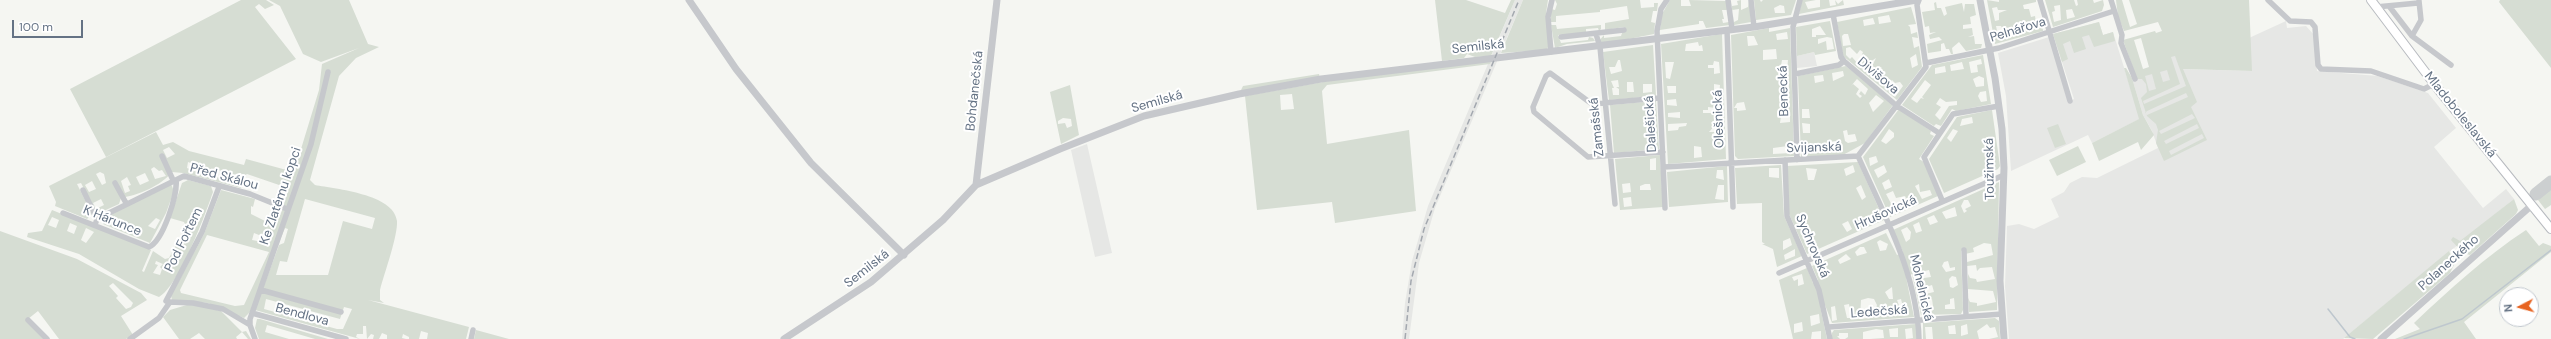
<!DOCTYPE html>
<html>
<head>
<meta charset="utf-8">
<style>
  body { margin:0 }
  #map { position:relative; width:2551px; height:339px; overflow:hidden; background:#f5f6f2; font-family:"DM Sans",sans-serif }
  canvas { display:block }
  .north { position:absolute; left:2499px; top:287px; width:40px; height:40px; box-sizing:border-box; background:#fff; border:1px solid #c1c7ce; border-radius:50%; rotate:264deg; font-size:11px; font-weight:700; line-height:16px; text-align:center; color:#647284 }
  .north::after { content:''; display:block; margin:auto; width:14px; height:18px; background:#e76320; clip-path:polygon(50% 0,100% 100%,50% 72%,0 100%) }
  .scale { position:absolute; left:12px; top:20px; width:71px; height:18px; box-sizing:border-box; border:2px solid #647284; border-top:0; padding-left:5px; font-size:12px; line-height:14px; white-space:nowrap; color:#647284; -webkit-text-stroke:3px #fff; paint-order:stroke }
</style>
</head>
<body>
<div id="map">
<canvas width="2551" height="339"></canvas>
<div class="north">N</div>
<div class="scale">100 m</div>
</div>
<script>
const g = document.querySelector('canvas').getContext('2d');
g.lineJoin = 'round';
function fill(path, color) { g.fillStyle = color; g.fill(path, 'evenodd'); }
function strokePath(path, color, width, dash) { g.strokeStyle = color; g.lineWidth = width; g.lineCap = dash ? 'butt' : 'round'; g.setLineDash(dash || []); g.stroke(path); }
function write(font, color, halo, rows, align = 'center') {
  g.font = font + ' "DM Sans",sans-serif'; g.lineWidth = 4; g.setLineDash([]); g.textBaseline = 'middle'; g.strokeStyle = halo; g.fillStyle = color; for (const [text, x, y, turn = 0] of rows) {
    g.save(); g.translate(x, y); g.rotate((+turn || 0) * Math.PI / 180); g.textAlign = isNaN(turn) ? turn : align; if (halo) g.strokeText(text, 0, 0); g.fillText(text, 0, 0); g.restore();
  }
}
const built = new Path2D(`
  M 1515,0 L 1523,0 L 1435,208 L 1419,263 L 1409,339 L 1402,339 L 1405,303 L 1412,261 L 1428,206 Z
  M 2286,21 L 2287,28 L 2306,26 L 2315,36 L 2317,71 L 2378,76 L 2428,93 L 2456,128 L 2434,147 L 2483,208 L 2506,189 L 2514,199 L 2343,339 L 2009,339 L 2005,286 L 2007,226 L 2019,224 L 2034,229 L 2059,217 L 2051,199 L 2064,192 L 2070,183 L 2082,177 L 2097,178 L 2158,148 L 2152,131 L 2143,115 L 2132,78 L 2175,53 L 2181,69 L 2251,71 L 2249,38 Z
  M 2099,22 L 2103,35 L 2113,32 L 2140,119 L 2092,143 L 2088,135 L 2011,171 L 2006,96 L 1998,53 L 2049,37 L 2068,102 L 2074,99 L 2053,34 Z
  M 1814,52 L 1817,66 L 1797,68 L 1797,56 Z
  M 1087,144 L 1112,253 L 1095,257 L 1071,150 Z`);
const green = new Path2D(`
  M 241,0 L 266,0 L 274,5 L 265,9 L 259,4 L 255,7 L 296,59 L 106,157 L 70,89 Z
  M 269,0 L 349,0 L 368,44 L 379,47 L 356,58 L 339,76 L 310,180 L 315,185 C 336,189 394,194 397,221 C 398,236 384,274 380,290 L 380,300 L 384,303 L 368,300 L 469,327 L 466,339 L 427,339 L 428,333 L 421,331 L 419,339 L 409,339 L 409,337 L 403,334 L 402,338 L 406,339 L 387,339 L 387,335 L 382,333 L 379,339 L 373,339 L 374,335 L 371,334 L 367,339 L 366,326 L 363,326 L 363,334 L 357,334 L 356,337 L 360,339 L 255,310 L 279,245 L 284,243 L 288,229 L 285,228 L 251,311 L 244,318 L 208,303 L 172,300 L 171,296 L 204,234 L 221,190 L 255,199 L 253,207 L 251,206 L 251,214 L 267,222 L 271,220 L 274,208 L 281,213 L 285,201 L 276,201 L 283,190 L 282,186 L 247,174 L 244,176 L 241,188 L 183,173 L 172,172 C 161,186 138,195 121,198 L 119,204 L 97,214 L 81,183 L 77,184 L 92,214 L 87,219 L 55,206 L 56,202 L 49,186 L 156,132 L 163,145 L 173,142 L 189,151 L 244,165 L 246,159 L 294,172 L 319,90 L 322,64 L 359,48 L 321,62 L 303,54 L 280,6 ZM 169,147 L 175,154 L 167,158 L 163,150 ZM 188,162 L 201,167 L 199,173 L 187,168 ZM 154,167 L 159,171 L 162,170 L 166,176 L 155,179 L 151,169 ZM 215,169 L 222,171 L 220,178 L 208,174 L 209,170 ZM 100,172 L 104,174 L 106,183 L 102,185 L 96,174 ZM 145,173 L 149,181 L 140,185 L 136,177 ZM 127,177 L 131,185 L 128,186 L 130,191 L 125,193 L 121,181 ZM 92,181 L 96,189 L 89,192 L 85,185 ZM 101,199 L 104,205 L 96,209 L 93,203 ZM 305,199 L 375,218 L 372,229 L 343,221 L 328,275 L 276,275 L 280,261 L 287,262 ZM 254,233 L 269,239 L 268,243 L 252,240 ZM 207,235 L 269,252 L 244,305 L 235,306 L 181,293 L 180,290 ZM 266,299 L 340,319 L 344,307 L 352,309 L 343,329 L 337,329 L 264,309 Z
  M 1435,0 L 1466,0 L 1505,13 L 1511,0 L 1515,0 L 1491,56 L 1475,57 L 1467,54 L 1464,58 L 1442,61 Z
  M 1523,0 L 1548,0 L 1546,13 L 1549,46 L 1546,50 L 1501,53 Z
  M 1555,0 L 1640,0 L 1641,8 L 1654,7 L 1654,3 L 1658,3 L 1657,11 L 1653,11 L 1651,22 L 1655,23 L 1654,34 L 1603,44 L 1599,41 L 1604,35 L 1604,38 L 1621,36 L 1624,27 L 1605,30 L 1605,23 L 1629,19 L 1627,6 L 1600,10 L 1600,12 L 1556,16 L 1556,22 L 1551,22 L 1551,9 L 1555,10 L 1557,4 Z
  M 1670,0 L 1681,0 L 1681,6 L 1691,6 L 1689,0 L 1726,1 L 1730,25 L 1706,28 L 1703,21 L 1699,21 L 1699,24 L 1660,30 L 1662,14 ZM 1722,10 L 1727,10 L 1729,22 L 1723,23 L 1722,19 L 1724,19 Z
  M 1731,0 L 1732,6 L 1738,5 L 1737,1 L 1741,0 L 1741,10 L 1748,7 L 1749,0 L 1751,22 L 1734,25 ZM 1739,9 L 1738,20 L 1734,22 L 1732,10 Z
  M 1754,0 L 1760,0 L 1761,2 L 1763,0 L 1796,0 L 1791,15 L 1756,20 ZM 1780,5 L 1784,6 L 1785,13 L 1775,13 L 1774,8 Z
  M 1802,0 L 1816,0 L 1805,2 L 1808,9 L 1820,7 L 1820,0 L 1829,0 L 1830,6 L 1836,5 L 1835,0 L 1838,4 L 1843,0 L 1844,5 L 1799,14 Z
  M 1987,0 L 1999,2 L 1999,0 L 2036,0 L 2036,2 L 2023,5 L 2024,9 L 2029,9 L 2031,17 L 2035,16 L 2036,23 L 2042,22 L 2043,31 L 1995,44 ZM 1997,7 L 1998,10 L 2007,10 L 1999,13 L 1999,20 L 1995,21 L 1992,8 ZM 1996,26 L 2001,26 L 2002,28 L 2011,29 L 2003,35 L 2003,39 L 1999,40 Z
  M 2045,0 L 2074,0 L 2076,6 L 2078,5 L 2077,0 L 2093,0 L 2094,3 L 2103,0 L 2104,5 L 2102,11 L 2053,27 ZM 2060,5 L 2061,20 L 2054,22 L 2052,12 L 2055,11 L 2054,6 ZM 2072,9 L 2075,17 L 2067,19 L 2066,10 Z
  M 2116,0 L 2122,0 L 2130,27 L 2137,24 L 2129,0 L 2249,0 L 2252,71 L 2183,69 L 2197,102 L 2191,107 L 2207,140 L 2164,161 L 2156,143 L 2158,130 L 2156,124 L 2147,116 L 2141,98 L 2147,92 L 2146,84 L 2142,79 L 2137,79 L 2123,40 L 2155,31 L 2156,33 L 2162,31 L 2158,22 L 2124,31 L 2118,16 ZM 2141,38 L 2149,67 L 2143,69 L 2134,40 ZM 2175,56 L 2186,86 L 2144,104 L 2143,101 L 2180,84 L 2171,57 ZM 2167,70 L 2170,80 L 2163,82 L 2160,72 ZM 2152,74 L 2156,89 L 2149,91 L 2145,76 ZM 2186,93 L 2188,97 L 2147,115 L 2145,112 ZM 2192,114 L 2195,118 L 2161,134 L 2159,131 ZM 2197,124 L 2199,128 L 2166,144 L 2164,141 ZM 2202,134 L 2204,138 L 2171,155 L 2169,151 Z
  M 2500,0 L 2551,0 L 2551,68 L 2499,2 Z
  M 1936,2 L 1937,8 L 1941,8 L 1944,16 L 1947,14 L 1945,7 L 1962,3 L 1964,12 L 1965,4 L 1974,4 L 1976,15 L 1970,17 L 1971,24 L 1963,25 L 1963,29 L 1972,28 L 1973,35 L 1968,37 L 1974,36 L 1975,44 L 1982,44 L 1981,48 L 1966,51 L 1959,42 L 1952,48 L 1953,54 L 1951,54 L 1949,49 L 1946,49 L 1944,43 L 1941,44 L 1941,51 L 1928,53 L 1927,44 L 1942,40 L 1939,37 L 1930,39 L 1929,35 L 1936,32 L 1930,33 L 1929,26 L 1925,27 L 1922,12 L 1935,10 L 1934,3 Z
  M 1911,7 L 1916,24 L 1908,25 L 1910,27 L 1911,34 L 1917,32 L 1918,38 L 1912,37 L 1914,48 L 1919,46 L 1922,67 L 1897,100 L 1843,56 L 1837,22 ZM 1889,15 L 1891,22 L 1879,24 L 1878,17 ZM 1873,18 L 1875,24 L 1864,26 L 1863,20 ZM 1844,34 L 1848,34 L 1851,45 L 1843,46 L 1842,36 ZM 1850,47 L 1857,54 L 1860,50 L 1863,52 L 1858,64 L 1852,57 L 1850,59 L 1846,55 L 1846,48 ZM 1916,54 L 1918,65 L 1912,68 L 1910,58 ZM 1876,58 L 1872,66 L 1876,69 L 1879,66 L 1882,68 L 1876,72 L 1881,75 L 1878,80 L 1861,67 L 1865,62 L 1867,64 ZM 1892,80 L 1895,83 L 1900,82 L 1903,86 L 1895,97 L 1891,93 L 1895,88 L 1890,83 Z
  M 1830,21 L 1836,51 L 1815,55 L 1814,52 L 1797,56 L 1796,27 ZM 1820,26 L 1826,35 L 1816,35 L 1816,37 L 1812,37 L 1812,29 ZM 1827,37 L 1832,38 L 1834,49 L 1827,50 L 1826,41 L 1818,44 L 1818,39 Z
  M 2099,22 L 2103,35 L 2113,32 L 2115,41 L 2094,47 L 2089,35 L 2082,37 L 2086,49 L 2074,53 L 2070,41 L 2063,44 L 2068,59 L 2062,62 L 2053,34 Z
  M 1551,25 L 1556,25 L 1557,29 L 1601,25 L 1601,29 L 1599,31 L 1598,28 L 1586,29 L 1586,33 L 1558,35 L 1561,43 L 1588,40 L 1589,37 L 1593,38 L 1595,41 L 1567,44 L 1555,48 Z
  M 1769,28 L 1769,32 L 1790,28 L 1794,156 L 1738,159 L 1735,156 L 1731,35 ZM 1787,32 L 1788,39 L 1777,40 L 1776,34 ZM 1747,36 L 1754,36 L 1758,45 L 1748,46 ZM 1776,49 L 1777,59 L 1763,60 L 1763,50 ZM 1782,60 L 1788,60 L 1787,71 L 1780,71 ZM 1781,78 L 1789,80 L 1789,94 L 1785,96 L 1781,94 ZM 1744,102 L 1746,110 L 1737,111 L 1737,108 L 1734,108 L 1737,103 ZM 1781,116 L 1790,116 L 1790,122 L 1780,123 ZM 1788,146 L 1791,147 L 1791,153 L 1773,154 L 1773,148 Z
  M 1722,34 L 1726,159 L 1668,164 L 1661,44 ZM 1698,42 L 1699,46 L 1702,45 L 1703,51 L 1685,51 L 1686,44 ZM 1714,61 L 1719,62 L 1720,73 L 1714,74 L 1714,68 L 1708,68 L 1708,65 L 1713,65 ZM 1665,62 L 1674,62 L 1670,79 L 1666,78 ZM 1714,84 L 1720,85 L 1719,96 L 1714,96 ZM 1667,86 L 1676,86 L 1676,93 L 1668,93 ZM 1676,99 L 1677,106 L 1667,105 L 1667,100 ZM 1716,103 L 1721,104 L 1722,118 L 1715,117 L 1714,113 L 1703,113 L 1703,110 L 1716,110 L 1708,110 L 1708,107 L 1716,108 ZM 1680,112 L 1680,118 L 1668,117 L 1668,113 ZM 1687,123 L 1686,126 L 1679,127 L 1678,130 L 1668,131 L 1668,124 ZM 1716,124 L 1722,125 L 1722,138 L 1720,139 L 1712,138 L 1712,134 L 1716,132 L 1709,132 ZM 1694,146 L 1701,147 L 1702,157 L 1694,158 Z
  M 1653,45 L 1656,96 L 1609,100 L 1603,52 ZM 1618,60 L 1620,60 L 1622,71 L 1611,74 L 1609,67 L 1615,67 ZM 1618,80 L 1619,87 L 1616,87 L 1619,89 L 1619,95 L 1613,95 L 1612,88 L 1614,88 L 1611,81 ZM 1627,82 L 1633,82 L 1634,92 L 1627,92 ZM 1643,84 L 1652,84 L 1652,92 L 1643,93 Z
  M 1983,55 L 1991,104 L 1956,111 L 1952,109 L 1941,126 L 1936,124 L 1934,126 L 1902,105 L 1932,65 ZM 1981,59 L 1982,64 L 1977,65 L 1978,72 L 1971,73 L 1969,62 ZM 1962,62 L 1964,69 L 1951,71 L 1950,65 ZM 1945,66 L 1946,72 L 1935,74 L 1935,68 ZM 1979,76 L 1984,78 L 1984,86 L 1976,87 L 1973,79 ZM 1925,80 L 1931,85 L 1922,97 L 1924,99 L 1921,98 L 1917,103 L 1911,99 ZM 1986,91 L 1987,101 L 1981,102 L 1978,96 L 1980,92 ZM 1940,98 L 1946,102 L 1957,101 L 1957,105 L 1949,106 L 1940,120 L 1935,115 L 1941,107 L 1936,104 Z
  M 1492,59 L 1490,64 L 1327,85 L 1322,91 L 1327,144 L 1409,130 L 1416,211 L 1335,223 L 1332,202 L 1257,210 L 1245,96 L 1345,78 ZM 1292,94 L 1294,109 L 1281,110 L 1280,95 Z
  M 1846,66 L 1893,105 L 1865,143 L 1843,155 L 1801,157 L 1798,76 ZM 1843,71 L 1844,76 L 1833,81 L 1832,73 ZM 1823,75 L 1824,81 L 1815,83 L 1814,76 ZM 1857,79 L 1868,89 L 1865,95 L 1861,91 L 1859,94 L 1862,96 L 1860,98 L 1856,94 L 1859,89 L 1853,84 L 1851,86 ZM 1876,95 L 1884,101 L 1873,112 L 1869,103 ZM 1802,109 L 1809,109 L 1810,118 L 1802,118 ZM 1802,123 L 1810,124 L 1810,133 L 1803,133 ZM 1847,130 L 1848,135 L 1855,134 L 1857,141 L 1848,143 L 1845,141 L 1843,131 ZM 1835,141 L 1838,151 L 1829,152 L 1829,142 Z
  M 2124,68 L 2126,68 L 2132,78 L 2143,115 L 2154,135 L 2141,150 L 2138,142 L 2099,161 L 2092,143 L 2139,119 Z
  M 1319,74 L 1320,79 L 1239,94 L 1243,86 Z
  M 1070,85 L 1079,135 L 1061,144 L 1050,92 ZM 1063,118 L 1071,119 L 1072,126 L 1067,128 L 1065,123 L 1058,124 L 1058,121 Z
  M 1656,101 L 1659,149 L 1614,153 L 1610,105 Z
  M 1899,109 L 1931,131 L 1930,134 L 1934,136 L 1919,159 L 1924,162 L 1938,196 L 1890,217 L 1863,157 ZM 1889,129 L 1894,133 L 1894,137 L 1886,144 L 1881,141 ZM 1876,156 L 1878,162 L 1870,166 L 1869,158 ZM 1884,165 L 1887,172 L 1878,178 L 1874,170 ZM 1889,179 L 1892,187 L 1885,190 L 1882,183 ZM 1919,184 L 1920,192 L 1930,190 L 1932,195 L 1922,199 L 1915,186 ZM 1893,191 L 1896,198 L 1905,196 L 1906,198 L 1898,203 L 1899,206 L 1896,209 L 1894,209 L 1886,194 Z
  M 1992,110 L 2000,166 L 1998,169 L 1944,193 L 1929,159 L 1957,117 ZM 1972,117 L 1973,123 L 1960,126 L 1962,119 ZM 1953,129 L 1958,131 L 1951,142 L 1947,138 Z
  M 2058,124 L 2066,144 L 2055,148 L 2047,128 Z
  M 2078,146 L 2086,162 L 2057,176 L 2049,160 Z
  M 1660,155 L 1663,207 L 1620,210 L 1615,159 ZM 1656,158 L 1656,170 L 1650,170 L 1650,159 ZM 1630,183 L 1631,192 L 1623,193 L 1622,184 ZM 1645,184 L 1650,184 L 1651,190 L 1640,190 L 1640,186 ZM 1631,197 L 1632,206 L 1624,207 L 1623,198 Z
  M 1858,162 L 1884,220 L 1807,254 L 1789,214 L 1787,166 ZM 1853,165 L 1855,172 L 1846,176 L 1844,169 ZM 1806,168 L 1817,169 L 1814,180 L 1808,180 ZM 1861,185 L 1866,197 L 1862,200 L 1856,188 ZM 1848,221 L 1852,229 L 1847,232 L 1842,224 Z
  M 1781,165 L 1784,216 L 1802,256 L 1777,267 L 1773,249 L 1762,244 L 1765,244 L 1762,242 L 1762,203 L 1737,204 L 1735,168 ZM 1769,168 L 1779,168 L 1779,178 L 1769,177 ZM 1790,238 L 1792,245 L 1783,250 L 1783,241 ZM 1795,249 L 1795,256 L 1785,260 L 1784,255 Z
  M 1727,166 L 1728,202 L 1669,207 L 1667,172 ZM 1717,170 L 1723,170 L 1724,180 L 1716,178 ZM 1718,185 L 1724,185 L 1724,200 L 1715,199 Z
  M 188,180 L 211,186 L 213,192 C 205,215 179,286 159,297 L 139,289 L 79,254 L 27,237 L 28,233 L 42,231 L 52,210 L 151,250 L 142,271 L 144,272 L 153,251 L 165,259 L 169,258 L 186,226 L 184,222 L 170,218 L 182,183 ZM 52,217 L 59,220 L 56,228 L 48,225 ZM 70,223 L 77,226 L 74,234 L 67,231 ZM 86,228 L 94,232 L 86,243 L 81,240 ZM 156,261 L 163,264 L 160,267 L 162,269 L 160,275 L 153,273 L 158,265 L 155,264 Z
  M 1999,182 L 1997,310 L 1969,312 L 1968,298 L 1970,302 L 1977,303 L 1977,306 L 1996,302 L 1993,291 L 1968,289 L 1968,274 L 1970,278 L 1976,279 L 1977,282 L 1995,279 L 1992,267 L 1980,268 L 1977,271 L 1976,265 L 1967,266 L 1967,262 L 1993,255 L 1991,244 L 1984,243 L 1973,248 L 1974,252 L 1965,254 L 1964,249 L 1961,251 L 1963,310 L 1961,314 L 1921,315 L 1912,274 L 1906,277 L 1914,317 L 1832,323 L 1825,305 L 1820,306 L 1827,339 L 1821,339 L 1821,331 L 1812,332 L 1811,339 L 1793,339 L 1779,280 L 1807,268 L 1813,283 L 1818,280 L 1812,266 L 1886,233 L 1897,255 L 1903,252 L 1893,230 ZM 1964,200 L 1968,200 L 1971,206 L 1965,209 L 1967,211 L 1964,213 L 1961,206 ZM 1955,207 L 1957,216 L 1946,219 L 1942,212 ZM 1934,215 L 1938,222 L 1930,225 L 1927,218 ZM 1919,222 L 1922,231 L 1916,233 L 1913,225 ZM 1907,227 L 1911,232 L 1910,239 L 1906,242 L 1901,230 ZM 1880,240 L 1888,244 L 1886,250 L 1880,251 L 1877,242 ZM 1860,247 L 1864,247 L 1867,253 L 1857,256 L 1855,252 ZM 1846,254 L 1851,259 L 1840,264 L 1838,260 ZM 1948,261 L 1950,268 L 1955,267 L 1955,270 L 1946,272 L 1942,266 L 1944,262 ZM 1929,270 L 1931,277 L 1917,279 L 1916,273 ZM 1802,274 L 1804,284 L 1798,286 L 1798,279 L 1794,281 L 1792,277 ZM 1952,276 L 1956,277 L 1958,285 L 1953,288 L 1950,287 L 1949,279 ZM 1932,285 L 1934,292 L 1921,295 L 1920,289 ZM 1892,287 L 1893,299 L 1889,299 L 1885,292 ZM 1868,298 L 1874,299 L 1877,305 L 1875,311 L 1868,312 L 1868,318 L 1860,319 L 1861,300 ZM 1954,298 L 1955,309 L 1945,309 L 1945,305 L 1950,304 L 1950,299 ZM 1901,299 L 1902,303 L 1907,303 L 1908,310 L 1901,311 L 1897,300 ZM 1932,299 L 1933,306 L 1930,306 L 1930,310 L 1924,311 L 1922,301 ZM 1849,304 L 1851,318 L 1847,318 L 1844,305 ZM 1835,306 L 1837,320 L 1832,321 L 1831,307 ZM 1819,314 L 1820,323 L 1811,326 L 1810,316 ZM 1802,322 L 1803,331 L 1794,333 L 1794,324 Z
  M 171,184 L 174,191 L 166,213 L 150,243 L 103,224 L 103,219 ZM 156,218 L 160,220 L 155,229 L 148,226 Z
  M 2551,187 L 2551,205 L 2545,209 L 2538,200 Z
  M 2514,199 L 2518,210 L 2516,214 L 2470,255 L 2463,253 L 2451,240 L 2453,237 L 2460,241 Z
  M 2526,230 L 2539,246 L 2543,243 L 2551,246 L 2551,252 L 2464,322 L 2476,339 L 2395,339 L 2420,329 L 2414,323 C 2450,289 2485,257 2526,230 Z
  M 0,231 L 77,259 L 141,293 L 147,300 L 121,316 L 133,335 L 126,339 L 59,339 L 38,311 L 28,319 L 48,339 L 0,339 ZM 113,283 L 133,303 L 131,307 L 126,309 L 116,298 L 118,296 L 109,286 Z
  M 2449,251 L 2455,263 L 2450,273 L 2373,339 L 2344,338 Z
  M 190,304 L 221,311 L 242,332 L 246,331 L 251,339 L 248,339 L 242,332 L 236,337 L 237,339 L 205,339 L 199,333 L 190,339 L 179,339 L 163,317 L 170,310 Z
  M 1995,318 L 1999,321 L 2000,339 L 1989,339 L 1998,337 L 1995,327 L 1990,328 L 1987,324 L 1977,331 L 1979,339 L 1933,339 L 1932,327 L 1925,327 L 1926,339 L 1923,339 L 1923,323 ZM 1967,324 L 1968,334 L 1961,336 L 1961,326 ZM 1955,325 L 1956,334 L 1949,334 L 1948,326 Z
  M 257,319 L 260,319 L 328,339 L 315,339 L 267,325 L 265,332 L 289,339 L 259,339 L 255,328 Z
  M 1916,324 L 1917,339 L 1870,339 L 1884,338 L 1883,330 L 1876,329 L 1863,332 L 1863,339 L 1845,339 L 1848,337 L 1848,333 L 1839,333 L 1839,336 L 1837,336 L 1840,339 L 1832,339 L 1832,333 L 1834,330 ZM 1898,328 L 1898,337 L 1890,337 L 1889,329 ZM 1912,328 L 1913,338 L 1906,339 L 1905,329 Z
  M 476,330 L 509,339 L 474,339 Z`);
const stream = new Path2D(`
  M 2328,309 L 2350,337 L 2355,339
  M 2404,339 L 2462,319 L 2551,250`);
const taxiway = new Path2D(`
  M 2536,194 L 2551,182`);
const minor = new Path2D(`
  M 1728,0 L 1732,29
  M 1751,0 L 1754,27
  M 2040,0 L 2070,101
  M 2111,0 L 2122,35 L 2121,43 L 2135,79
  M 2268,0 L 2290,21 L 2311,22 L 2315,27 L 2318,65 L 2321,69 L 2371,71 L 2424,89 L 2434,84
  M 2389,6 L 2412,36 L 2451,65
  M 2376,7 L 2418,3
  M 1833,14 L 1841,57 L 1844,61 L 1897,106 L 1939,133
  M 1727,30 L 1733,207
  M 1596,34 L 1600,47 L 1615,204
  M 2412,36 L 2421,20 L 2419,1
  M 1561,37 L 1624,30
  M 1551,52 L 1548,17 L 1552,0
  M 1926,63 L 1999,48 L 2114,11
  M 1795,74 L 1839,65 L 1844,61
  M 1660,98 L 1592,104 L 1550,73 L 1546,76 L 1533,107 L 1534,112 L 1588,157 L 1663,152
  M 162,156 L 173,180
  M 1858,156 C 1884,215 1917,273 1919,339
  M 1785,160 L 1787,216 L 1819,290 L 1830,339
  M 1797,160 L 1793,27 L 1800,0
  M 1664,167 L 1858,156 L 1926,67 L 1917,5 L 1919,0
  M 115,183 L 126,203
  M 83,190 L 97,219
  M 1942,200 L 1924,157 L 1953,114 L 1999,106
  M 1665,208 L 1657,31 L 1661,9 L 1667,0
  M 63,213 L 149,247 C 163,241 178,194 176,180
  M 95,225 L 97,219 L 184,176 L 250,194 L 287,209
  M 1964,250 L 1966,316
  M 1779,273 L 2004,175
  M 261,290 L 341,312
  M 166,301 L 202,232 L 219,187
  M 252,313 L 346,339
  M 28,320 L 47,339
  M 1829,327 L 2002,314
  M 130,339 L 159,318 L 170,302 L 193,303 L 223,309 L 250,325
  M 255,339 L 250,325 L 250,319 L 311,144 L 328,72
  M 471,339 L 473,330`);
const tertiary = new Path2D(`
  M 689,0 L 736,69 L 811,163 L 904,255
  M 1980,0 L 1995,78 L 2002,129 L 2004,168 L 2000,281 L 2004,339
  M 976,185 L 997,0
  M 784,339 L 871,282 L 943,220 L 976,185 L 1060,149 L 1144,116 L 1239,94 L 1321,79 L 1754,27 L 1917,0
  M 2381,339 L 2532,205`);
const secondary = new Path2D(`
  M 2371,0 L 2438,89 L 2551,229`);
const rail = new Path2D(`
  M 1405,339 L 1411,281 L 1424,229 L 1519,0`);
const streetNames = [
  ["Pelnářova",2018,30,-17],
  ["Semilská",1478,47,-6],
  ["Divišova",1878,76,40],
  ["Bohdanečská",975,91,-84],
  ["Benecká",1784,91,-92],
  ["Semilská",1157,102,-16],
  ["Mladoboleslavská",2460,115,51],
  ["Olešnická",1719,119,-92],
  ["Dalešická",1651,124,-93],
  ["Zamašská",1597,127,-96],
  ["Svijanská",1814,148,-2],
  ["Toužimská",1990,169,-91],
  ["Před Skálou",224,177,15],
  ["Ke Zlatému kopci",281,196,-71],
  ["Hrušovická",1886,213,-24],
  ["K Hárunce",112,221,22],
  ["Pod Fořtem",184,240,-64],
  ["Sychrovská",1812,246,67],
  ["Polaneckého",2449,263,-42],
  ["Semilská",867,269,-38],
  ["Mohelnická",1921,288,77],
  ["Ledečská",1879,312,-4],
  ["Bendlova",302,315,15]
];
fill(built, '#e6e7e5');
fill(green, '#d6ddd3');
strokePath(stream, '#bec7ce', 1.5);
strokePath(taxiway, '#cccfd0', 13);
strokePath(secondary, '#b8bbc0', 10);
strokePath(minor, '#c6c8cc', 5.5);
strokePath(tertiary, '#c6c8cc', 7);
strokePath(secondary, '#fff', 8);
strokePath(rail, '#a3a8af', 1.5, [6, 3]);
write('13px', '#647284', '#fff', streetNames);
</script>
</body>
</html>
